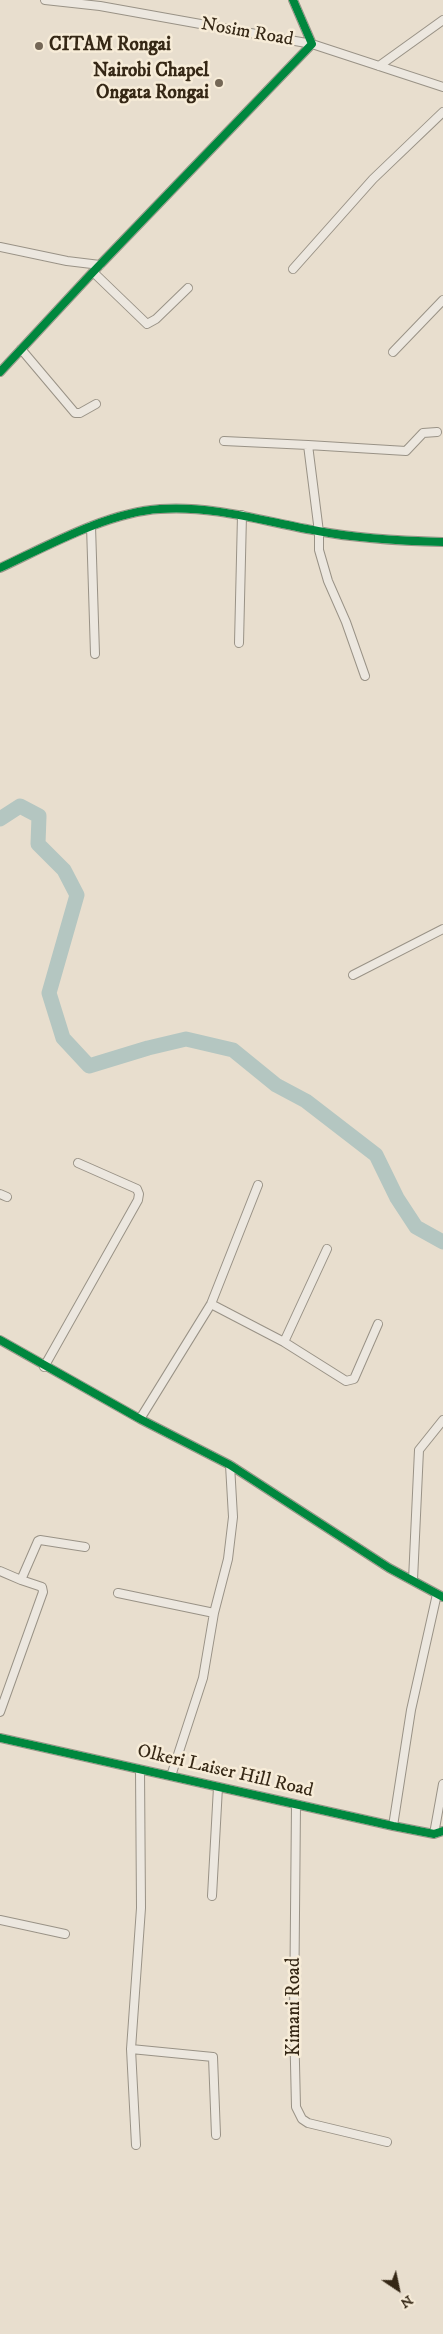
<!DOCTYPE html>
<html>
<head>
<meta charset="utf-8">
<style>
  body { margin:0 }
  #map { position:relative; width:443px; height:2334px; overflow:hidden; background:#e8dece; font-family:"IM FELL DW Pica",serif }
  canvas { display:block }
  .north { position:absolute; left:373px; top:2264px; width:50px; height:50px; -webkit-text-stroke:4px #f7ecd8; paint-order:stroke; rotate:146deg; font-size:14px; font-weight:700; line-height:20px; text-align:center; color:#352715 }
  .north::after { content:''; display:block; margin:auto; width:18px; height:22px; background:#352715; clip-path:polygon(50% 0,100% 100%,50% 72%,0 100%) }
</style>
</head>
<body>
<div id="map">
<canvas width="443" height="2334"></canvas>
<div class="north">N</div>
</div>
<script>
const g = document.querySelector('canvas').getContext('2d');
g.lineJoin = 'round';
function strokePath(path, color, width, dash) { g.strokeStyle = color; g.lineWidth = width; g.lineCap = dash ? 'butt' : 'round'; g.setLineDash(dash || []); g.stroke(path); }
function write(font, color, halo, rows, align = 'center') {
  g.font = font + ' "IM FELL DW Pica",serif'; g.lineWidth = 5; g.setLineDash([]); g.textBaseline = 'middle'; g.strokeStyle = halo; g.fillStyle = color; for (const [text, x, y, turn = 0] of rows) {
    g.save(); g.translate(x, y); g.rotate((+turn || 0) * Math.PI / 180); g.textAlign = isNaN(turn) ? turn : align; if (halo) g.strokeText(text, 0, 0); g.fillText(text, 0, 0); g.restore();
  }
}
const river = new Path2D(`
  M 0,819 L 20,806 L 39,816 L 38,844 L 64,870 L 77,895 L 49,993 L 63,1038 L 89,1066 L 148,1048 L 186,1039 L 233,1050 L 276,1085 L 306,1101 L 376,1155 L 397,1198 L 416,1227 L 443,1242`);
const minor = new Path2D(`
  M 45,0 L 100,6 L 312,44 L 443,87
  M 379,66 L 443,20
  M 0,247 L 67,261 L 100,265
  M 293,269 L 373,179 L 443,112
  M 93,272 L 147,324 L 156,319 L 188,288
  M 21,349 L 75,413 L 80,413 L 96,404
  M 393,352 L 443,300
  M 0,372 L 93,272 L 312,44 L 293,0
  M 224,441 L 308,445 L 319,532 L 319,550 L 328,581 L 346,622 L 365,676
  M 308,445 L 406,451 L 423,433 L 437,432
  M 91,526 L 95,654
  M 0,568 C 47,546 108,512 160,509 C 213,505 266,522 318,531 C 359,539 401,541 443,542
  M 239,643 L 242,515
  M 353,975 L 443,929
  M 0,1194 L 7,1197
  M 211,1304 L 284,1342 L 346,1381 L 354,1379 L 378,1324
  M 0,1340 L 140,1419 L 230,1465 L 389,1568 L 443,1597
  M 284,1342 L 327,1249
  M 44,1367 L 138,1200 L 139,1194 L 137,1189 L 78,1163
  M 140,1419 L 211,1304 L 258,1185
  M 0,1571 L 21,1580
  M 413,1580 L 419,1450 L 443,1420
  M 118,1593 L 214,1613
  M 0,1712 L 43,1592 L 42,1587 L 21,1580 L 38,1541 L 40,1540 L 85,1547
  M 0,1738 L 393,1826 L 434,1834 L 443,1831
  M 171,1776 L 203,1678 L 214,1613 L 228,1559 L 233,1517 L 230,1465
  M 296,1805 L 294,2021 L 296,2107 L 302,2119 L 308,2123 L 387,2142
  M 393,1826 L 411,1710 L 437,1594
  M 434,1834 L 443,1784
  M 212,1896 L 218,1787
  M 0,1920 L 65,1934
  M 131,2049 L 213,2057 L 216,2135
  M 136,2145 L 131,2049 L 141,1908 L 140,1770`);
const cycleway = new Path2D(`
  M 0,372 L 93,272 L 312,44 L 293,0
  M 0,568 C 47,546 108,512 160,509 C 213,505 266,522 318,531 C 359,539 401,541 443,542
  M 0,1340 L 140,1419 L 230,1465 L 389,1568 L 443,1597
  M 0,1738 L 393,1826 L 434,1834 L 443,1831`);
const markers = [
  [39,46,5,"#746756"],
  [219,83,5,"#746756"]
];
const streetNames = [
  ["Nosim Road",247,33,10],
  ["Olkeri Laiser Hill Road",225,1772,13],
  ["Kimani Road",295,2007,-90]
];
const poiNames = [
  ["CITAM Rongai",49,46],
  ["Nairobi Chapel",209,72,"right"],
  ["Ongata Rongai",209,94,"right"]
];
strokePath(river, '#b4c6c1', 15);
strokePath(minor, '#999286', 10);
strokePath(minor, '#ece7df', 8);
strokePath(cycleway, '#00873e', 8);
for (const [x, y, r, color] of markers) { const dot = new Path2D(); dot.arc(x, y, r, 0, 2 * Math.PI); g.fillStyle = color; g.fill(dot); strokePath(dot, '#f7ecd8', 2); }
write('19px', '#352715', '#f7ecd8', streetNames);
write('bold 19px', '#352715', '#f7ecd8', poiNames, 'left');
</script>
</body>
</html>
